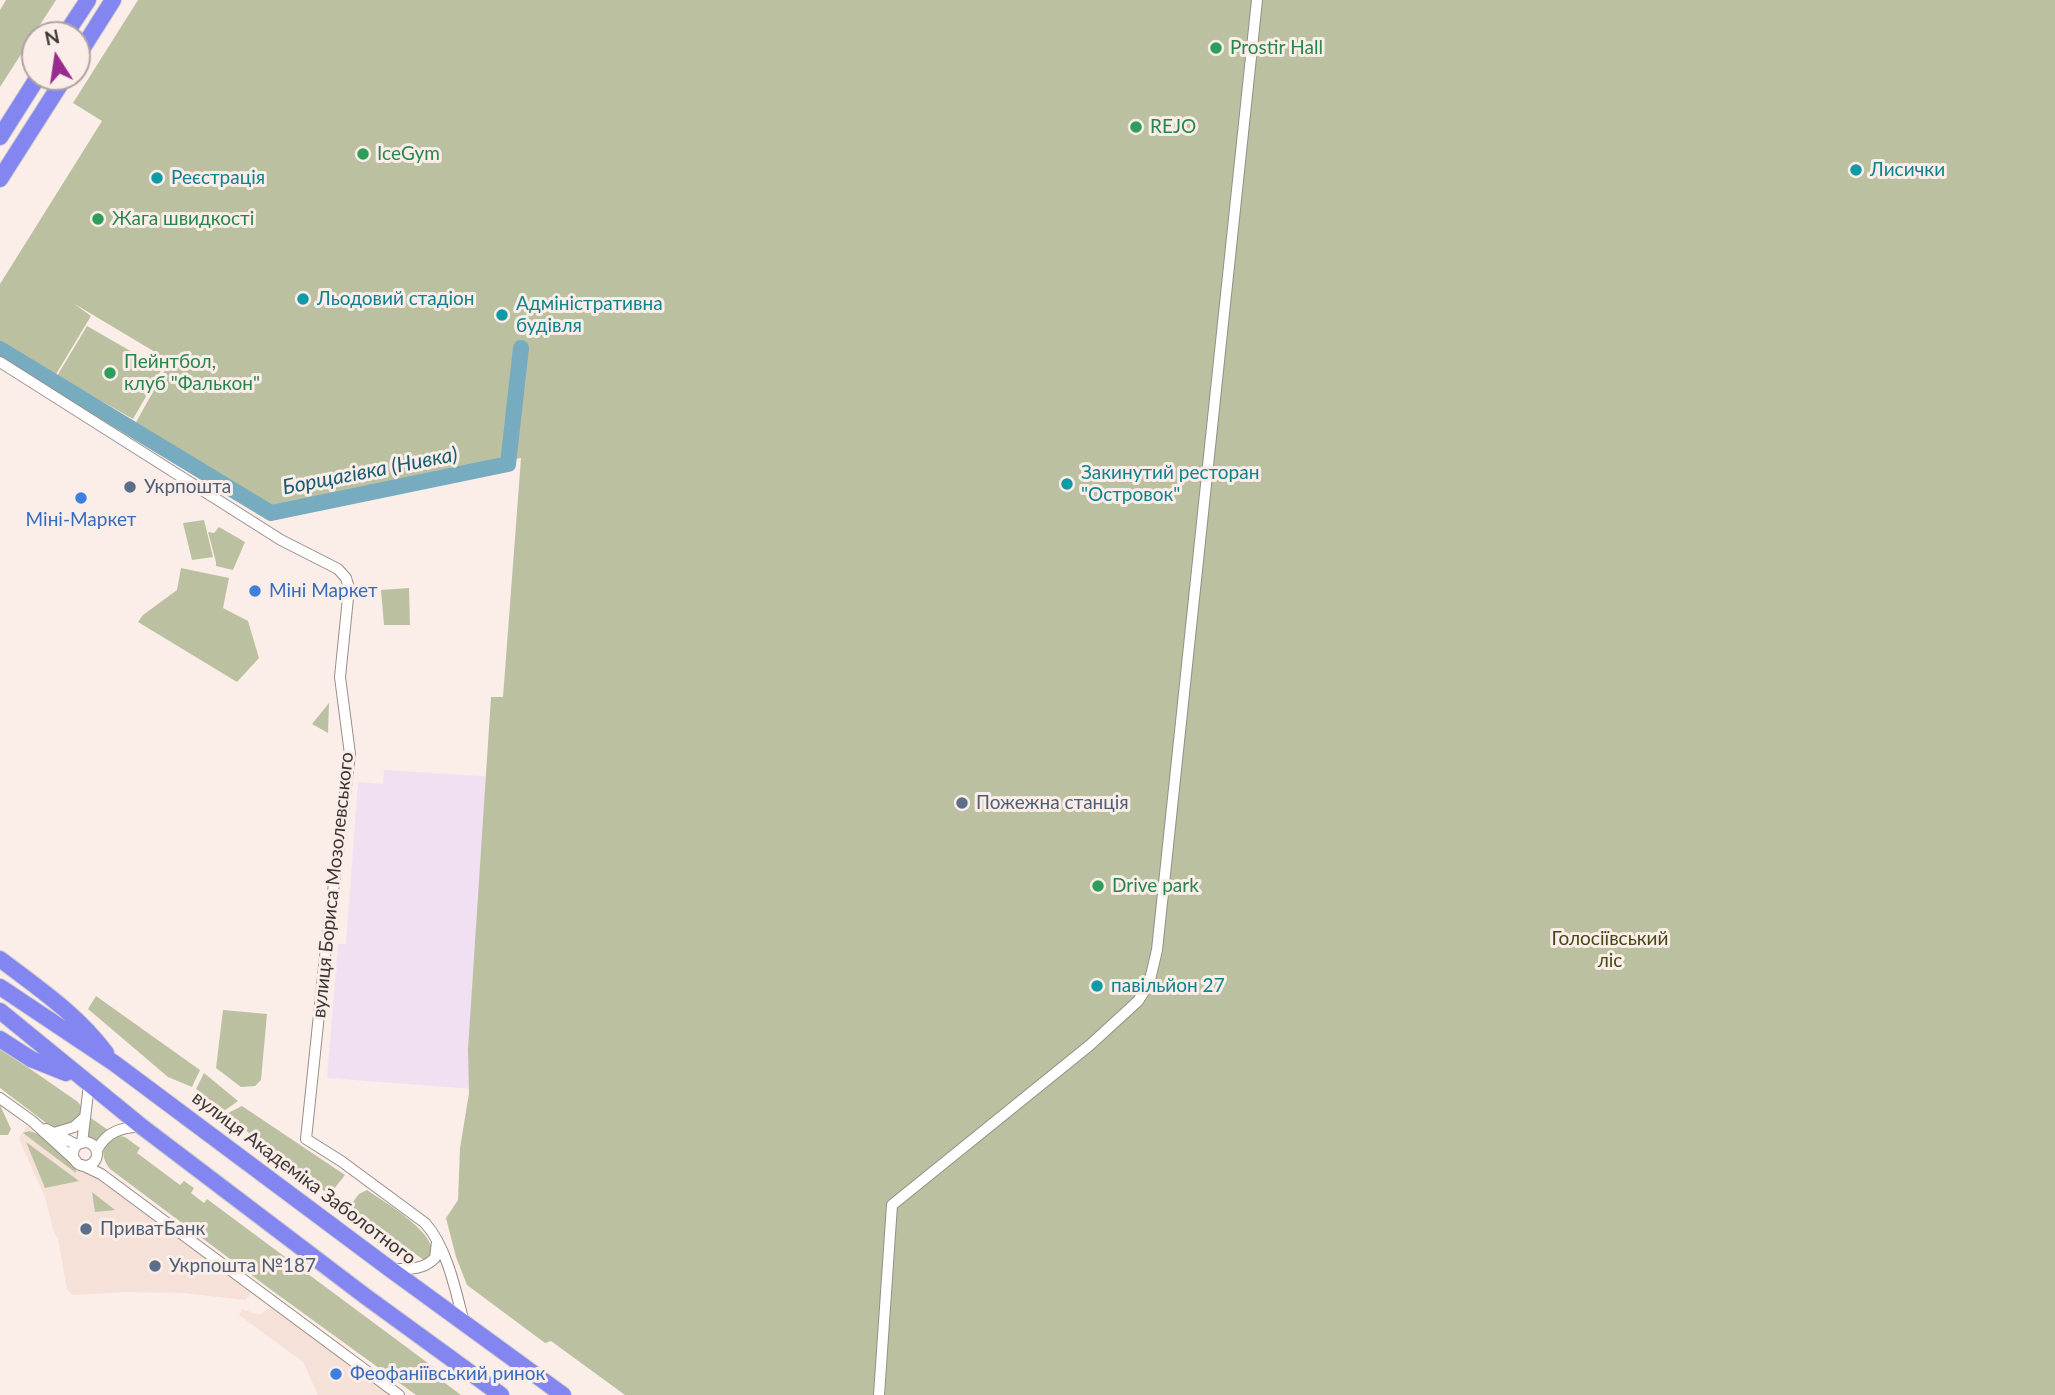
<!DOCTYPE html>
<html>
<head>
<meta charset="utf-8">
<style>
  body { margin:0 }
  #map { position:relative; width:2055px; height:1395px; overflow:hidden; background:#fbede8; font-family:Lato,sans-serif }
  canvas { display:block }
  .north { position:absolute; left:21px; top:21px; width:70px; height:70px; box-sizing:border-box; background:#fbede8; border:2px solid #afa4a0; border-radius:50%; rotate:348deg; font-size:19px; font-weight:700; line-height:28px; text-align:center; color:#3c3735 }
  .north::after { content:''; display:block; margin:auto; width:24px; height:32px; background:#982c8e; clip-path:polygon(50% 0,100% 100%,50% 72%,0 100%) }
</style>
</head>
<body>
<div id="map">
<canvas width="2055" height="1395"></canvas>
<div class="north">N</div>
</div>
<script>
const g = document.querySelector('canvas').getContext('2d');
g.lineJoin = 'round';
function fill(path, color) { g.fillStyle = color; g.fill(path, 'evenodd'); }
function strokePath(path, color, width, dash) { g.strokeStyle = color; g.lineWidth = width; g.lineCap = dash ? 'butt' : 'round'; g.setLineDash(dash || []); g.stroke(path); }
function write(font, color, halo, rows, align = 'center') {
  g.font = font + ' Lato,sans-serif'; g.lineWidth = 6; g.setLineDash([]); g.textBaseline = 'middle'; g.strokeStyle = halo; g.fillStyle = color; for (const [text, x, y, turn = 0] of rows) {
    g.save(); g.translate(x, y); g.rotate((+turn || 0) * Math.PI / 180); g.textAlign = isNaN(turn) ? turn : align; if (halo) g.strokeText(text, 0, 0); g.fillText(text, 0, 0); g.restore();
  }
}
const built = new Path2D(`
  M 26,1126 L 254,1289 L 246,1300 L 183,1293 L 125,1292 L 72,1295 L 67,1289 L 58,1239 L 53,1230 L 45,1197 L 19,1139 Z
  M 274,1305 L 399,1395 L 318,1395 L 303,1362 L 239,1315 L 242,1309 L 259,1315 Z`);
const industrial = new Path2D(`
  M 384,770 L 495,777 L 474,1089 L 327,1078 L 338,944 L 346,944 L 358,782 L 383,784 Z`);
const green = new Path2D(`
  M 6,0 L 56,0 L 0,87 L 0,10 Z
  M 138,0 L 2055,0 L 2055,1395 L 625,1395 L 551,1341 L 545,1343 L 467,1285 L 456,1257 L 446,1218 L 458,1200 L 460,1148 L 469,1093 L 468,1049 L 491,697 L 503,697 L 521,458 L 271,510 L 134,426 L 170,361 L 73,303 L 91,316 L 55,376 L 0,345 L 0,284 L 102,121 L 73,103 Z
  M 87,326 L 162,369 L 133,419 L 57,376 Z
  M 204,520 L 213,557 L 192,560 L 183,523 Z
  M 219,527 L 245,542 L 233,570 L 216,566 L 216,562 L 208,532 L 214,533 Z
  M 181,568 L 229,578 L 223,608 L 248,621 L 259,658 L 237,682 L 138,622 L 143,615 L 177,590 Z
  M 409,588 L 410,625 L 384,625 L 381,590 Z
  M 329,703 L 328,733 L 312,724 Z
  M 96,996 L 200,1070 L 192,1087 L 168,1077 L 88,1009 Z
  M 223,1010 L 267,1014 L 261,1080 L 255,1086 L 241,1087 L 216,1068 Z
  M 0,1048 L 78,1102 L 82,1108 L 80,1119 L 57,1129 L 50,1126 L 0,1088 Z
  M 204,1073 L 238,1101 L 224,1111 L 196,1089 Z
  M 0,1105 L 11,1129 L 8,1135 L 0,1135 Z
  M 242,1106 L 345,1175 L 334,1189 L 324,1191 L 252,1136 L 228,1113 Z
  M 91,1118 L 108,1130 L 97,1142 L 90,1137 L 84,1138 Z
  M 29,1131 L 38,1134 L 74,1162 L 76,1173 L 23,1133 Z
  M 120,1136 L 125,1137 L 140,1148 L 137,1153 L 180,1185 L 184,1181 L 194,1188 L 191,1193 L 204,1203 L 207,1199 L 436,1369 L 433,1374 L 461,1395 L 416,1395 L 270,1289 L 110,1169 C 99,1154 101,1142 120,1136 Z
  M 26,1142 L 79,1181 L 45,1188 Z
  M 367,1190 C 381,1200 454,1242 425,1261 L 381,1229 L 364,1220 L 348,1208 L 359,1194 Z
  M 92,1192 L 115,1210 L 95,1212 Z`);
const river = new Path2D(`
  M 0,349 L 271,513 L 508,464 L 521,348`);
const minor = new Path2D(`
  M 0,362 L 281,540 L 338,569 L 346,578 L 349,588 L 340,677 L 350,754 L 325,957 L 306,1139 L 341,1161 L 425,1223 C 447,1247 456,1292 464,1323
  M 0,1098 L 32,1121 L 76,1161
  M 46,1129 L 77,1145
  M 54,1133 L 74,1127 L 85,1117
  M73 1154a12 12 0 1 1 24 0a12 12 0 1 1-24 0Z
  M 82,1143 L 89,1085
  M 97,1150 C 107,1131 121,1128 141,1126
  M 82,1165 L 101,1174 L 399,1395
  M 390,1269 C 407,1269 422,1271 435,1258 L 437,1242
  M 879,1395 L 892,1205 L 1090,1045 L 1138,1001 L 1149,984 L 1157,950 L 1257,0`);
const highway = new Path2D(`
  M 65,35 L 88,0
  M 77,57 L 113,0
  M 0,137 L 38,77
  M 0,179 L 65,77
  M 0,959 C 38,988 77,1014 106,1053
  M 0,987 L 114,1063 L 390,1269 L 563,1395
  M 0,1011 L 141,1126 L 365,1296 L 501,1395
  M 0,1039 L 31,1059 L 66,1073`);
const markers = [
  [1216,48,7,"#2e9e5b"],
  [1136,127,7,"#2e9e5b"],
  [363,154,7,"#2e9e5b"],
  [1856,170,7,"#0f9aa8"],
  [157,178,7,"#0f9aa8"],
  [98,219,7,"#2e9e5b"],
  [303,299,7,"#0f9aa8"],
  [502,315,7,"#0f9aa8"],
  [110,373,7,"#2e9e5b"],
  [1067,484,7,"#0f9aa8"],
  [130,487,7,"#5c6f8a"],
  [81,498,7,"#3f7fe0"],
  [255,591,7,"#3f7fe0"],
  [962,803,7,"#5c6f8a"],
  [1098,886,7,"#2e9e5b"],
  [1097,986,7,"#0f9aa8"],
  [86,1229,7,"#5c6f8a"],
  [155,1266,7,"#5c6f8a"],
  [336,1374,7,"#3f7fe0"]
];
const leisureNames = [
  ["Prostir Hall",1230,48],
  ["REJO",1150,127],
  ["IceGym",377,154],
  ["Жага швидкості",112,219],
  ["Пейнтбол,",124,362],
  ["клуб \"Фалькон\"",124,384],
  ["Drive park",1112,886]
];
const cultureNames = [
  ["Лисички",1870,170],
  ["Реєстрація",171,178],
  ["Льодовий стадіон",317,299],
  ["Адміністративна",516,304],
  ["будівля",516,326],
  ["Закинутий ресторан",1081,473],
  ["\"Островок\"",1081,495],
  ["павільйон 27",1111,986]
];
const serviceNames = [
  ["Укрпошта",144,487],
  ["Пожежна станція",976,803],
  ["ПриватБанк",100,1229],
  ["Укрпошта №187",169,1266]
];
const shopNames = [
  ["Міні-Маркет",81,520,"center"],
  ["Міні Маркет",269,591],
  ["Феофаніївський ринок",350,1374]
];
const streetNames = [
  ["вулиця Бориса Мозолевського",333,885,-84],
  ["вулиця Академіка Заболотного",304,1178,37]
];
const parkNames = [
  ["Голосіївський",1610,939],
  ["ліс",1610,961]
];
const waterNames = [
  ["Борщагівка (Нивка)",370,471,-11]
];
fill(built, '#f6e1d8');
fill(industrial, '#f1e0f2');
fill(green, '#bbc1a0');
strokePath(river, '#77abc0', 16);
strokePath(minor, '#998d88', 12);
strokePath(highway, '#d0cfcf', 18);
strokePath(minor, '#fff', 10);
strokePath(highway, '#8385f0', 16);
for (const [x, y, r, color] of markers) { const dot = new Path2D(); dot.arc(x, y, r, 0, 2 * Math.PI); g.fillStyle = color; g.fill(dot); strokePath(dot, '#fbede8', 2.5); }
write('19px', '#27864d', '#fbede8', leisureNames, 'left');
write('19px', '#0d838f', '#fbede8', cultureNames, 'left');
write('19px', '#4e5e75', '#fbede8', serviceNames, 'left');
write('19px', '#366cbe', '#fbede8', shopNames, 'left');
write('19px', '#3c3735', '#fbede8', streetNames);
write('19px', '#424915', '#fbede8', parkNames);
write('italic 21px', '#195c72', '#fbede8', waterNames);
</script>
</body>
</html>
